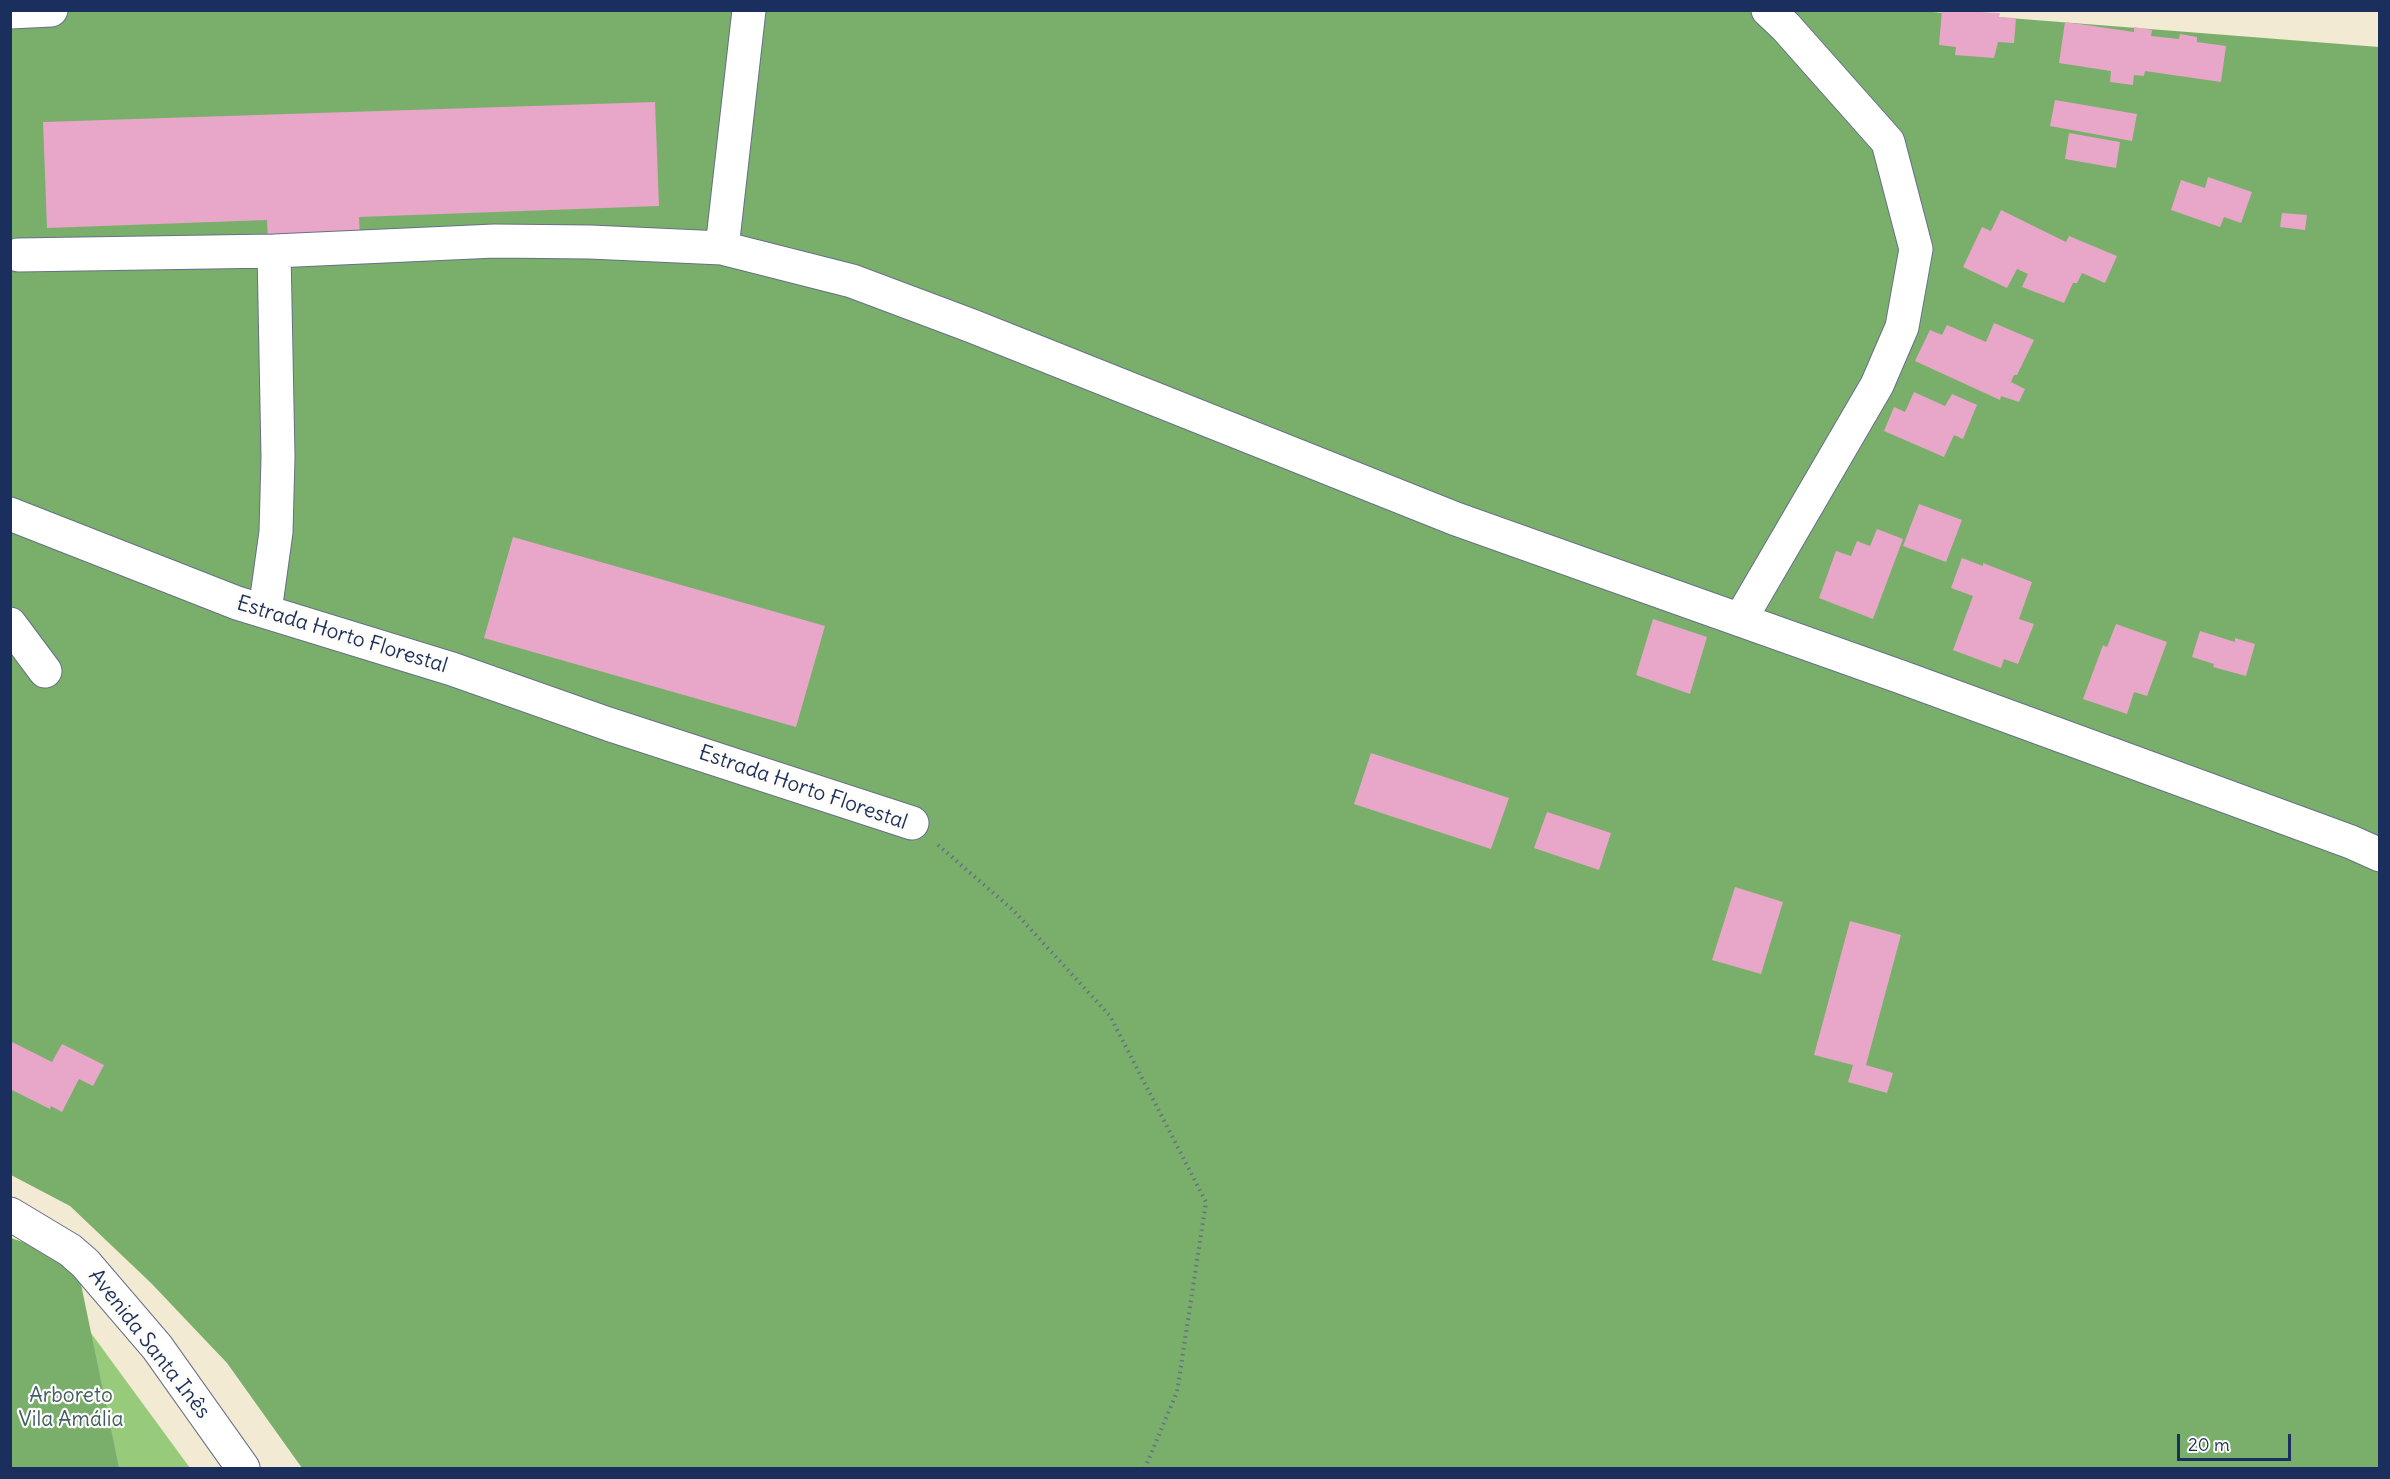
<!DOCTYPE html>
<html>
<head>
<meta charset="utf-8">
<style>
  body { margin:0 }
  #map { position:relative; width:2390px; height:1479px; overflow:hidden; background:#f3ead3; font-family:Delius,sans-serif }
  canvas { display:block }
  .frame { position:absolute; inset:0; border:12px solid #1b2f5e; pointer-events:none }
  .scale { position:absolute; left:2177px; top:1434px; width:114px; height:27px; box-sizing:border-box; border:3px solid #1b2f5e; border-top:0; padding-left:8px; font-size:18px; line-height:21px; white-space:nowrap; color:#1b2f5e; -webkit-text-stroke:4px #fdfcf7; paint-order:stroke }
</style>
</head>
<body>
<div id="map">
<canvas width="2390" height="1479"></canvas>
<div class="frame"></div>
<div class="scale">20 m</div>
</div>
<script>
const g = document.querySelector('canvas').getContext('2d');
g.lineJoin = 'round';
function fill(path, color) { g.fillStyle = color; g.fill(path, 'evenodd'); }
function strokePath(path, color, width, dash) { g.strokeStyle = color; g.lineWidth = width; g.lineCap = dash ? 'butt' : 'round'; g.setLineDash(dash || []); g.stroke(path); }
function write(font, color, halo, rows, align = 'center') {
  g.font = font + ' Delius,sans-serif'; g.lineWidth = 4.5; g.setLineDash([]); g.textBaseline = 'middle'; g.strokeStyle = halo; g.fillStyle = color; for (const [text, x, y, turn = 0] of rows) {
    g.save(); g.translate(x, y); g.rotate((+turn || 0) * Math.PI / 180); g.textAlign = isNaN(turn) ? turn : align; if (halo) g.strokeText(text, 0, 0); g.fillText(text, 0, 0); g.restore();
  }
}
const green = new Path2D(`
  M 91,1333 L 190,1468 L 11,1468 Z`);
const forest = new Path2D(`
  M 1907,10 L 2379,47 L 2379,1468 L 302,1468 L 227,1363 L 151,1283 L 70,1206 L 11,1175 L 10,11 Z
  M 11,1238 L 76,1260 L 119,1468 L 11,1468 Z`);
const building = new Path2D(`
  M 1942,10 L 2000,13 L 1999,17 L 2016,18 L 2014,43 L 1998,42 L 1994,58 L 1955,55 L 1956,47 L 1939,45 Z
  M 2065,22 L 2134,32 L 2134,27 L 2152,30 L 2151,36 L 2179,39 L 2180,34 L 2197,37 L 2197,42 L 2226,46 L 2221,82 L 2145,71 L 2144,76 L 2134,75 L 2133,85 L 2110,82 L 2111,71 L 2059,63 Z
  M 2055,100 L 2137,114 L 2132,141 L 2050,126 Z
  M 655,102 L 659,206 L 359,217 L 360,239 L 268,241 L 267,220 L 47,228 L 43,122 Z
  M 2069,133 L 2120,142 L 2116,168 L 2065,159 Z
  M 2208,177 L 2252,192 L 2241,223 L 2224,217 L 2220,227 L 2171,210 L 2181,180 L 2205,188 Z
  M 2001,210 L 2066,242 L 2069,236 L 2117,256 L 2105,283 L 2082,273 L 2077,283 L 2073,283 L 2064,303 L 2022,287 L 2028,274 L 2017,269 L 2007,288 L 1963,267 L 1982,227 L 1991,231 Z
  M 2282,213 L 2307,215 L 2305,230 L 2280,227 Z
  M 1994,323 L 2034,340 L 2017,375 L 2014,375 L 2011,382 L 2025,389 L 2019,402 L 2001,396 L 2000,400 L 1915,361 L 1930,330 L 1942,335 L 1947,325 L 1986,342 Z
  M 1914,392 L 1945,406 L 1952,394 L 1977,405 L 1963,439 L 1954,435 L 1944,457 L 1884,431 L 1894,407 L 1905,412 Z
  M 1919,504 L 1962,520 L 1946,562 L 1903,546 Z
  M 1877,529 L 1903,539 L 1873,619 L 1819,598 L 1836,551 L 1851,556 L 1857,541 L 1870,546 Z
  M 513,537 L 825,626 L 796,727 L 484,638 Z
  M 1962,558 L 1983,566 L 1983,563 L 2032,582 L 2019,619 L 2034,624 L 2018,664 L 2004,659 L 2001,668 L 1953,650 L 1973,596 L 1951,588 Z
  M 1653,619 L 1707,637 L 1690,694 L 1636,675 Z
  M 2116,624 L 2167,642 L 2147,696 L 2134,692 L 2127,714 L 2083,699 L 2103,645 L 2107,647 Z
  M 2200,631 L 2235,642 L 2235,638 L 2255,644 L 2246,676 L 2213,667 L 2214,664 L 2192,657 Z
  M 1371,753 L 1509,798 L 1491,849 L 1354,804 Z
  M 1547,812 L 1611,833 L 1599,870 L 1534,848 Z
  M 1735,887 L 1783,902 L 1761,974 L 1712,960 Z
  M 1850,921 L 1901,935 L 1866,1065 L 1893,1073 L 1887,1093 L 1848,1082 L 1853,1065 L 1814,1055 Z
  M 10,1041 L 52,1062 L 62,1044 L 104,1065 L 93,1086 L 79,1079 L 62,1112 L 51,1106 L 50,1109 L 10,1089 Z`);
const path = new Path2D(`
  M 938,845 L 1013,910 L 1110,1016 L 1206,1202 L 1177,1392 L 1145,1468`);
const minor = new Path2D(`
  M 10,12 L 51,10
  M 722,248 L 749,10
  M 18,255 L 274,251 L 495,241 L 590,242 L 722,248 L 852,281 L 972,326 L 1456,519 L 1901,677 L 2351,842 L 2380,855
  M 10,514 L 237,603 L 452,669 L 608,724 L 912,823
  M 265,611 L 276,532 L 278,457 L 274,251
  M 1740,620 L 1877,385 L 1902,327 L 1916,249 L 1888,142 L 1786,27 L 1768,10
  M 10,624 L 45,671`);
const secondary = new Path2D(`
  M 10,1214 L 70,1250 L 85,1263 L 157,1347 L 243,1468`);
const streetNames = [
  ["Estrada Horto Florestal",342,635,17],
  ["Estrada Horto Florestal",803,788,19],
  ["Avenida Santa Inês",149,1344,52]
];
const parkNames = [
  ["Arboreto",71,1396],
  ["Vila Amália",71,1420]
];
fill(green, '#97cb7b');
fill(forest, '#79af6b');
fill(building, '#e8a6c8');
strokePath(minor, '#677087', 35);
strokePath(secondary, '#677087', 35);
strokePath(path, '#677087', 4, [1.5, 4.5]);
strokePath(minor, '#fff', 33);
strokePath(secondary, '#fff', 33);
write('21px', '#1b2f5e', '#fdfcf7', streetNames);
write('21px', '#405e67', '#fdfcf7', parkNames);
</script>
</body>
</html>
